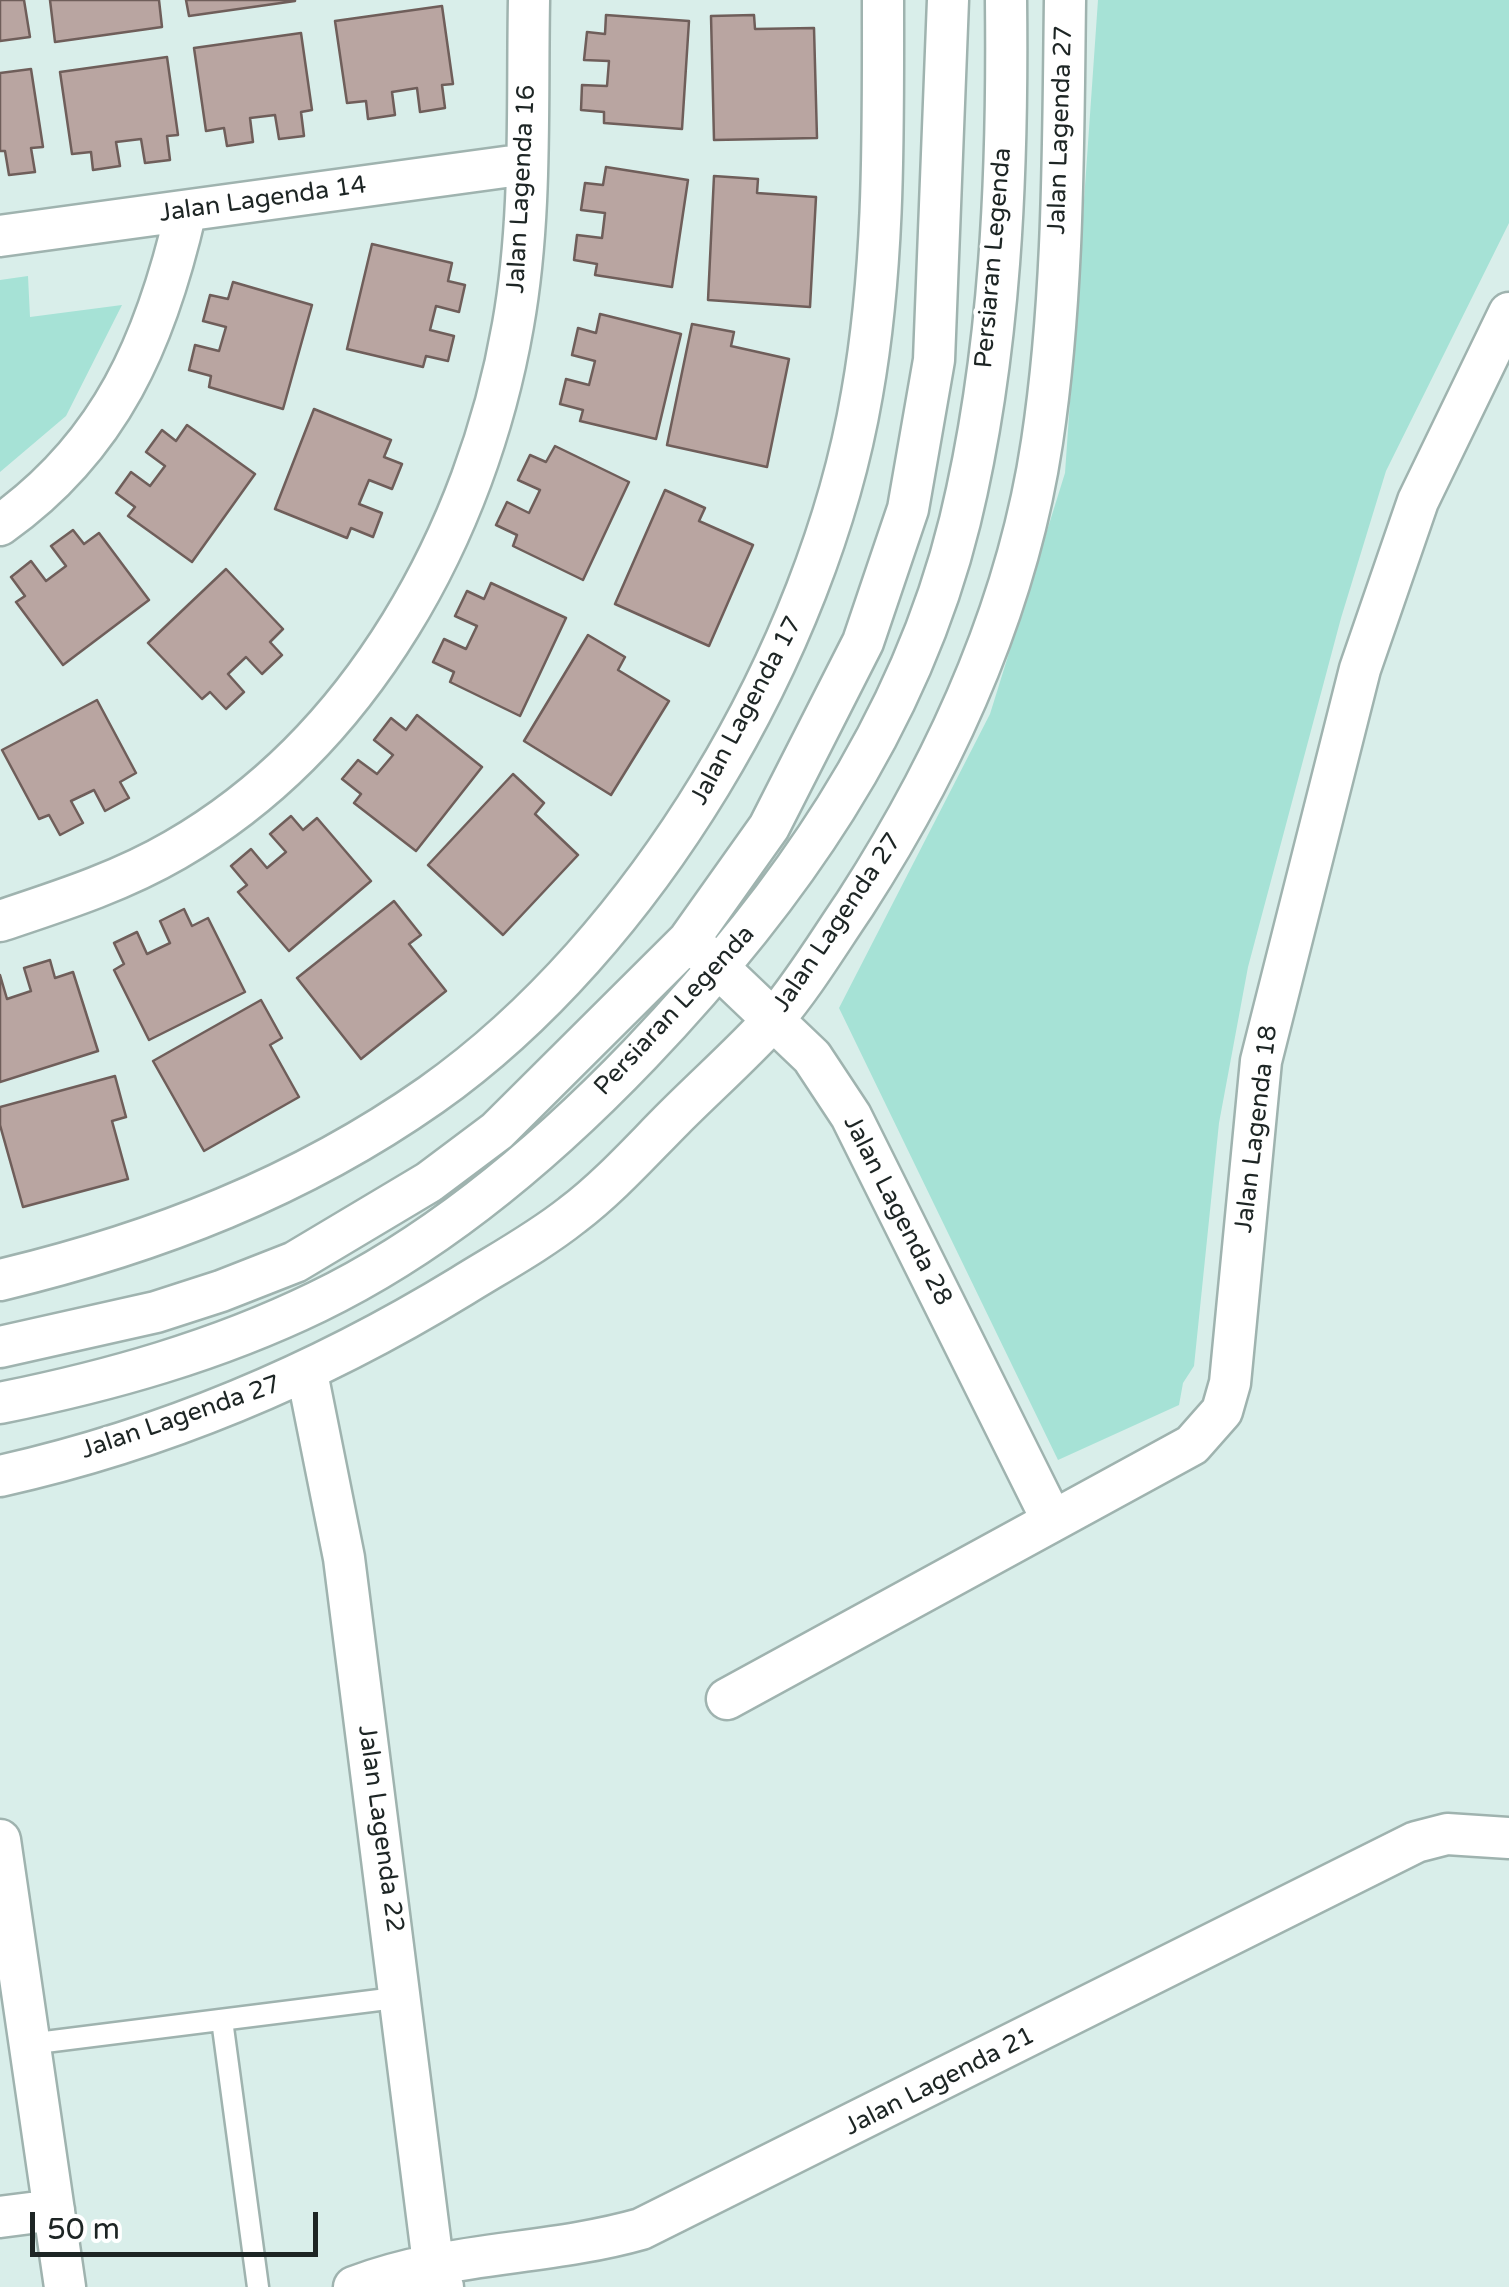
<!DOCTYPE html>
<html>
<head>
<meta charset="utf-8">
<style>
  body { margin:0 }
  #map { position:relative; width:1509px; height:2287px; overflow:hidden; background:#d9eeea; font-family:"Varela Round",sans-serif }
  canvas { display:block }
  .scale { position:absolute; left:30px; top:2212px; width:288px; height:45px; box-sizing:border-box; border:5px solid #1d2524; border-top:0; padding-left:12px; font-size:30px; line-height:35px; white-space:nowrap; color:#1d2524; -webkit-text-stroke:8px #fff; paint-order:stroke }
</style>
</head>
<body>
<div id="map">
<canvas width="1509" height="2287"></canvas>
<div class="scale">50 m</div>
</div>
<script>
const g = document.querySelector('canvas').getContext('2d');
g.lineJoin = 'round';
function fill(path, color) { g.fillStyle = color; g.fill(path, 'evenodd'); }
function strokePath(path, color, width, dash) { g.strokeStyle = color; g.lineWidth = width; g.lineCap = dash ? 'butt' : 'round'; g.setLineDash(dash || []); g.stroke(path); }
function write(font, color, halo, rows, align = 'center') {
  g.font = font + ' "Varela Round",sans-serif'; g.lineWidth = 9; g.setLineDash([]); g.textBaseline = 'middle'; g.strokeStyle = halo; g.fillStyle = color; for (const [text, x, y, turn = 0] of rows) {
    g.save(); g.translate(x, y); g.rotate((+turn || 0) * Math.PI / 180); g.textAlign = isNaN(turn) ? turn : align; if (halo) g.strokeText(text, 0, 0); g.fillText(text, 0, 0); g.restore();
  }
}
const green = new Path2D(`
  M 1098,0 L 1509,0 L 1509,223 L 1386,471 L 1341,618 L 1248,967 L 1219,1123 L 1194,1366 L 1183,1383 L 1179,1405 L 1058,1460 L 839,1008 L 990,714 L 1065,473 Z
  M 28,276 L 30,317 L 122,305 L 66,416 L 0,472 L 0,280 Z`);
const building = new Path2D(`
  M 0,0 L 24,0 L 30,37 L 0,41 Z
  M 50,0 L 159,0 L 162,27 L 55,42 Z
  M 186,0 L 295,0 L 295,1 L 189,16 Z
  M 442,6 L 453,84 L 442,85 L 445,108 L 420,112 L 417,88 L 392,92 L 395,115 L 368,119 L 366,101 L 347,103 L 335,21 Z
  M 606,15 L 689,21 L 682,129 L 604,123 L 604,112 L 581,110 L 582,85 L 607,86 L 609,61 L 584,60 L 587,32 L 605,34 Z
  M 754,15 L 755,29 L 814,28 L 817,138 L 714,140 L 711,16 Z
  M 301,33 L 312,110 L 301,112 L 304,136 L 279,139 L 275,115 L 250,118 L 253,142 L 227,146 L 224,128 L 206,131 L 194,48 Z
  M 167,57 L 178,135 L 167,136 L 170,160 L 145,163 L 141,139 L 116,142 L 120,166 L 93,170 L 91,152 L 72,154 L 60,72 Z
  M 31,69 L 43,147 L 31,148 L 35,172 L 9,175 L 5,151 L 0,151 L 0,73 Z
  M 606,167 L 688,180 L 672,287 L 595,275 L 597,264 L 574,260 L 577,235 L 602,238 L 605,213 L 581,210 L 585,183 L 603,185 Z
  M 714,176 L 758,179 L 757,193 L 816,197 L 810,307 L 708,300 Z
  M 372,244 L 452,263 L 448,281 L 465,285 L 459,312 L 436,306 L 430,330 L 454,336 L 448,361 L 426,356 L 423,367 L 347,349 Z
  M 233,282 L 312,305 L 283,409 L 209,387 L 211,376 L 189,370 L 195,345 L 219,351 L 226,327 L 203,321 L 210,295 L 228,299 Z
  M 600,314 L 681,334 L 656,439 L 580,421 L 583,410 L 560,404 L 566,379 L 589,385 L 595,361 L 572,355 L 578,328 L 596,333 Z
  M 692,324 L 734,332 L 731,346 L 789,359 L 767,467 L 667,445 Z
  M 314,409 L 391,440 L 384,457 L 402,464 L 392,489 L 369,480 L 359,504 L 382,513 L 373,537 L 351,528 L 347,538 L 275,509 Z
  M 187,425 L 255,474 L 192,562 L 128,516 L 135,507 L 116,493 L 131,472 L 150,486 L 165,466 L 146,452 L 162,430 L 176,441 Z
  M 555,446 L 629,482 L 583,580 L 513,546 L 517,535 L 496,525 L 507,502 L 529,513 L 540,490 L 518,480 L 530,455 L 546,462 Z
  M 665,490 L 705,508 L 699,521 L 753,545 L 709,646 L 615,604 Z
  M 73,530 L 84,544 L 99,533 L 149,600 L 63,665 L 16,602 L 25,596 L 11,577 L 31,561 L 46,581 L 66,566 L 51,546 Z
  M 226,569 L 283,629 L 270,642 L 282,655 L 262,674 L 246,657 L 228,674 L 244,692 L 226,709 L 210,692 L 202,699 L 148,643 Z
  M 491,583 L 566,618 L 520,716 L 450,682 L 454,672 L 433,662 L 444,639 L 466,649 L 477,626 L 455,616 L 467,591 L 484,599 Z
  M 588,635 L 625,657 L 618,670 L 669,701 L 611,795 L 524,741 Z
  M 97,700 L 136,773 L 120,782 L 129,798 L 105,811 L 94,790 L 71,801 L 83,823 L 60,835 L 49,815 L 39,819 L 2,750 Z
  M 417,715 L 482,767 L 416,851 L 354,803 L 361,794 L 342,779 L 358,760 L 377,774 L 393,755 L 374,740 L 391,718 L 406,730 Z
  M 513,774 L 544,803 L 535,814 L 578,855 L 503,935 L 428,865 Z
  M 291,816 L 303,830 L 317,818 L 371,881 L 289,951 L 238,892 L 247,885 L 231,866 L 251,849 L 267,868 L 286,852 L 270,834 Z
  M 394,901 L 421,935 L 409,944 L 446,991 L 361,1059 L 297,978 Z
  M 184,909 L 192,926 L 208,918 L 245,992 L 149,1040 L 114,970 L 124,964 L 114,943 L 137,932 L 147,954 L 170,943 L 160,921 Z
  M 50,960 L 55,978 L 73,972 L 98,1051 L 0,1082 L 0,975 L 7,999 L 31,991 L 24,968 Z
  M 261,1000 L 282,1038 L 270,1045 L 299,1097 L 204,1151 L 153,1061 Z
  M 115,1076 L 126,1117 L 112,1121 L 128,1179 L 23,1207 L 0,1125 L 0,1107 Z`);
const lane = new Path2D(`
  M 222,2020 L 258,2287
  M 29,2044 L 403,1997`);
const street = new Path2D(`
  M 0,236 L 527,164
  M 0,525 C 111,446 156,341 186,211
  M 0,921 C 60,901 120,882 175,850 C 362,742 477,532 513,325 C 532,218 527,108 529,0
  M 703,953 L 812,1057 L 851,1116 L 1052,1520
  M 0,1280 C 155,1243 300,1187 431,1095 C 645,944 818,651 862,394 C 885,265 883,131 883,0
  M 0,1347 L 156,1312 L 221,1291 L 295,1262 L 429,1182 L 497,1131 L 688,941 L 769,827 L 863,642 L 908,509 L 934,360 L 948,0
  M 307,1373 L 344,1558 L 433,2263 L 443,2287
  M 0,1403 C 109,1381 216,1351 317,1302 C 439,1243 547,1151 640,1054 C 786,901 909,729 960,521 C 1001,352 1008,173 1006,0
  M 0,1476 C 165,1439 318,1374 462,1286 C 499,1263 538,1242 572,1215 C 609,1187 641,1151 674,1118 C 707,1085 743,1053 774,1019 C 804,984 829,942 855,904 C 946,763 1017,609 1042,442 C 1064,297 1063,146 1065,0
  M 727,1699 L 1192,1445 L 1222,1411 L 1230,1383 L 1261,1061 L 1360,669 L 1418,501 L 1509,313
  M 0,1840 L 65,2287
  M 0,2217 L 54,2210
  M 354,2287 C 447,2251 546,2256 641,2229 L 1416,1842 L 1447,1834 L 1509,1838`);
const streetNames = [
  ["Jalan Lagenda 27",1061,130,-88],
  ["Jalan Lagenda 16",522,189,-87],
  ["Jalan Lagenda 14",263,200,-8],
  ["Persiaran Legenda",994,258,-85],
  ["Jalan Lagenda 17",747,711,-62],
  ["Jalan Lagenda 27",838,923,-56],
  ["Persiaran Legenda",675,1011,-47],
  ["Jalan Lagenda 18",1257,1129,-83],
  ["Jalan Lagenda 28",897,1211,63],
  ["Jalan Lagenda 27",181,1418,-19],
  ["Jalan Lagenda 22",380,1829,82],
  ["Jalan Lagenda 21",940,2082,-27]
];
fill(green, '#a6e2d6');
fill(building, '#b9a5a1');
strokePath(building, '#6f5e5a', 2.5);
strokePath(lane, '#9fb3af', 25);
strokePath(street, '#9fb3af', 45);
strokePath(lane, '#fff', 20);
strokePath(street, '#fff', 40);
write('25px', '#1d2524', '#fff', streetNames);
</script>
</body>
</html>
